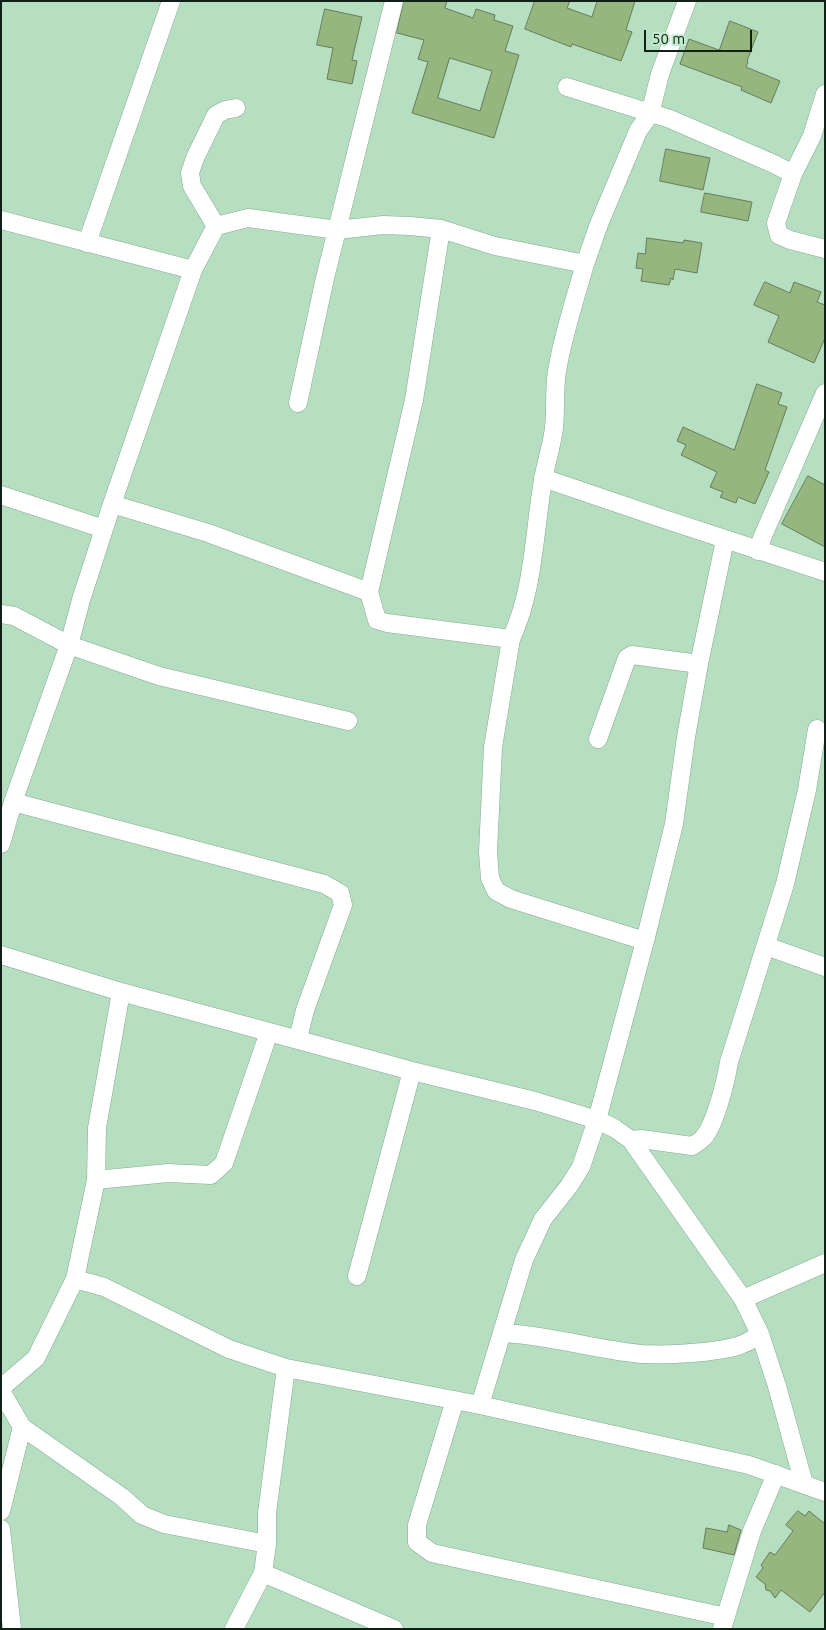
<!DOCTYPE html>
<html>
<head>
<meta charset="utf-8">
<style>
  body { margin:0 }
  #map { position:relative; width:826px; height:1630px; overflow:hidden; background:#b6dec1; font-family:Ubuntu,sans-serif }
  canvas { display:block }
  .frame { position:absolute; inset:0; border:2px solid #112016; pointer-events:none }
  .scale { position:absolute; left:644px; top:30px; width:108px; height:22px; box-sizing:border-box; border:2px solid #112016; border-top:0; padding-left:6px; font-size:15px; line-height:18px; white-space:nowrap; color:#112016; -webkit-text-stroke:4px #c3ebce; paint-order:stroke }
</style>
</head>
<body>
<div id="map">
<canvas width="826" height="1630"></canvas>
<div class="frame"></div>
<div class="scale">50 m</div>
</div>
<script>
const g = document.querySelector('canvas').getContext('2d');
g.lineJoin = 'round';
function fill(path, color) { g.fillStyle = color; g.fill(path, 'evenodd'); }
function strokePath(path, color, width, dash) { g.strokeStyle = color; g.lineWidth = width; g.lineCap = dash ? 'butt' : 'round'; g.setLineDash(dash || []); g.stroke(path); }
const building = new Path2D(`
  M 404,1 L 447,1 L 445,8 L 473,18 L 476,9 L 495,15 L 494,20 L 513,26 L 505,51 L 519,55 L 494,138 L 412,113 L 428,62 L 418,59 L 424,40 L 397,33 ZM 450,58 L 492,71 L 480,111 L 438,98 Z
  M 535,1 L 570,1 L 567,8 L 592,17 L 597,1 L 635,1 L 626,30 L 632,32 L 621,61 L 572,44 L 571,47 L 525,29 Z
  M 325,9 L 362,17 L 352,60 L 357,61 L 352,84 L 327,79 L 333,48 L 317,45 Z
  M 730,21 L 758,32 L 747,61 L 748,62 L 746,67 L 780,81 L 771,103 L 741,90 L 742,87 L 680,64 L 689,39 L 719,50 Z
  M 666,149 L 710,158 L 703,190 L 660,181 Z
  M 705,193 L 752,202 L 748,221 L 701,212 Z
  M 647,238 L 683,243 L 684,240 L 702,243 L 697,273 L 675,269 L 673,280 L 671,278 L 669,285 L 641,281 L 643,269 L 636,268 L 638,253 L 645,254 Z
  M 765,282 L 790,293 L 794,282 L 821,292 L 817,302 L 825,305 L 825,338 L 814,363 L 768,342 L 779,316 L 754,305 Z
  M 757,384 L 782,393 L 778,404 L 787,407 L 765,470 L 769,472 L 755,504 L 738,497 L 736,503 L 720,497 L 723,492 L 710,487 L 717,472 L 681,455 L 686,445 L 677,441 L 683,427 L 734,450 Z
  M 808,476 L 825,485 L 825,547 L 782,524 Z
  M 798,1511 L 805,1516 L 809,1511 L 825,1524 L 825,1592 L 810,1612 L 781,1590 L 775,1598 L 770,1591 L 766,1590 L 765,1584 L 756,1577 L 763,1568 L 761,1565 L 770,1552 L 775,1555 L 793,1531 L 786,1525 Z
  M 729,1525 L 741,1530 L 734,1555 L 703,1548 L 706,1528 L 727,1532 Z`);
const minor = new Path2D(`
  M 567,87 L 670,119 L 774,164 L 793,174 L 776,223 L 779,235 L 790,240 L 825,249
  M 793,174 L 812,136 L 825,94
  M 1,220 L 193,270
  M 216,226 L 192,186 L 190,173 L 195,158 L 216,115 L 225,110 L 236,108
  M 87,243 L 171,1
  M 585,264 C 575,299 563,335 557,371 C 554,389 556,409 554,428 C 552,445 546,462 543,480 C 534,533 534,590 511,639 L 493,747 L 488,852 L 490,878 L 496,891 L 511,899 L 645,941
  M 298,403 L 325,278 L 394,1
  M 543,478 L 658,517 L 825,572
  M 1,495 L 104,529
  M 112,504 L 208,533 L 369,592 L 377,620 L 387,623 L 511,639
  M 758,551 L 762,538 L 825,393
  M 369,592 L 414,400 L 441,229
  M 1,614 L 14,616 L 69,645 L 159,676 L 348,721
  M 598,739 L 627,658 L 632,655 L 699,664
  M 13,802 L 324,884 L 340,893 L 343,905 L 305,1010 L 298,1039
  M 1,844 L 13,802 L 69,645 L 81,600 L 112,504 L 193,270 L 216,226 L 248,218 L 337,230 L 383,225 L 410,226 L 441,229 L 495,246 L 585,264 L 599,224 L 638,131 L 650,114 L 660,74 L 687,1
  M 766,946 L 825,967
  M 1,955 L 121,992 L 269,1032 L 412,1071 L 535,1101 L 597,1120 L 614,1128 L 631,1140 L 641,1139 L 692,1146 C 695,1144 699,1142 702,1139 C 715,1127 726,1080 729,1062 L 785,884 L 807,790 L 817,729
  M 631,1140 L 743,1299 L 760,1334 L 777,1386 L 804,1484
  M 96,1180 L 168,1173 L 211,1175 L 224,1163 L 269,1032
  M 357,1276 L 412,1071
  M 75,1279 L 104,1287 L 229,1349 L 286,1368 L 480,1405 L 749,1465 L 825,1492
  M 743,1299 L 825,1263
  M 502,1333 C 550,1335 595,1350 642,1354 C 663,1355 683,1354 703,1352 C 726,1349 742,1348 760,1334
  M 1,1388 L 36,1358 L 75,1279 L 96,1180 L 97,1128 L 121,992
  M 1,1391 L 22,1427 L 122,1497 L 142,1515 L 164,1524 L 267,1544
  M 455,1400 L 417,1525 L 417,1542 L 432,1553 L 726,1617
  M 480,1405 L 524,1260 L 543,1219 L 569,1186 L 581,1167 L 597,1120 L 645,941 L 674,824 L 686,737 L 699,664 L 725,540
  M 1,1511 L 22,1427
  M 1,1529 L 12,1629
  M 263,1573 L 394,1629
  M 234,1629 L 263,1573 L 267,1544 L 267,1513 L 286,1368
  M 722,1629 L 752,1531 L 776,1474`);
fill(building, '#95b67f');
strokePath(building, '#677c5a', 1);
strokePath(minor, '#85ab90', 19);
strokePath(minor, '#fff', 18);
</script>
</body>
</html>
